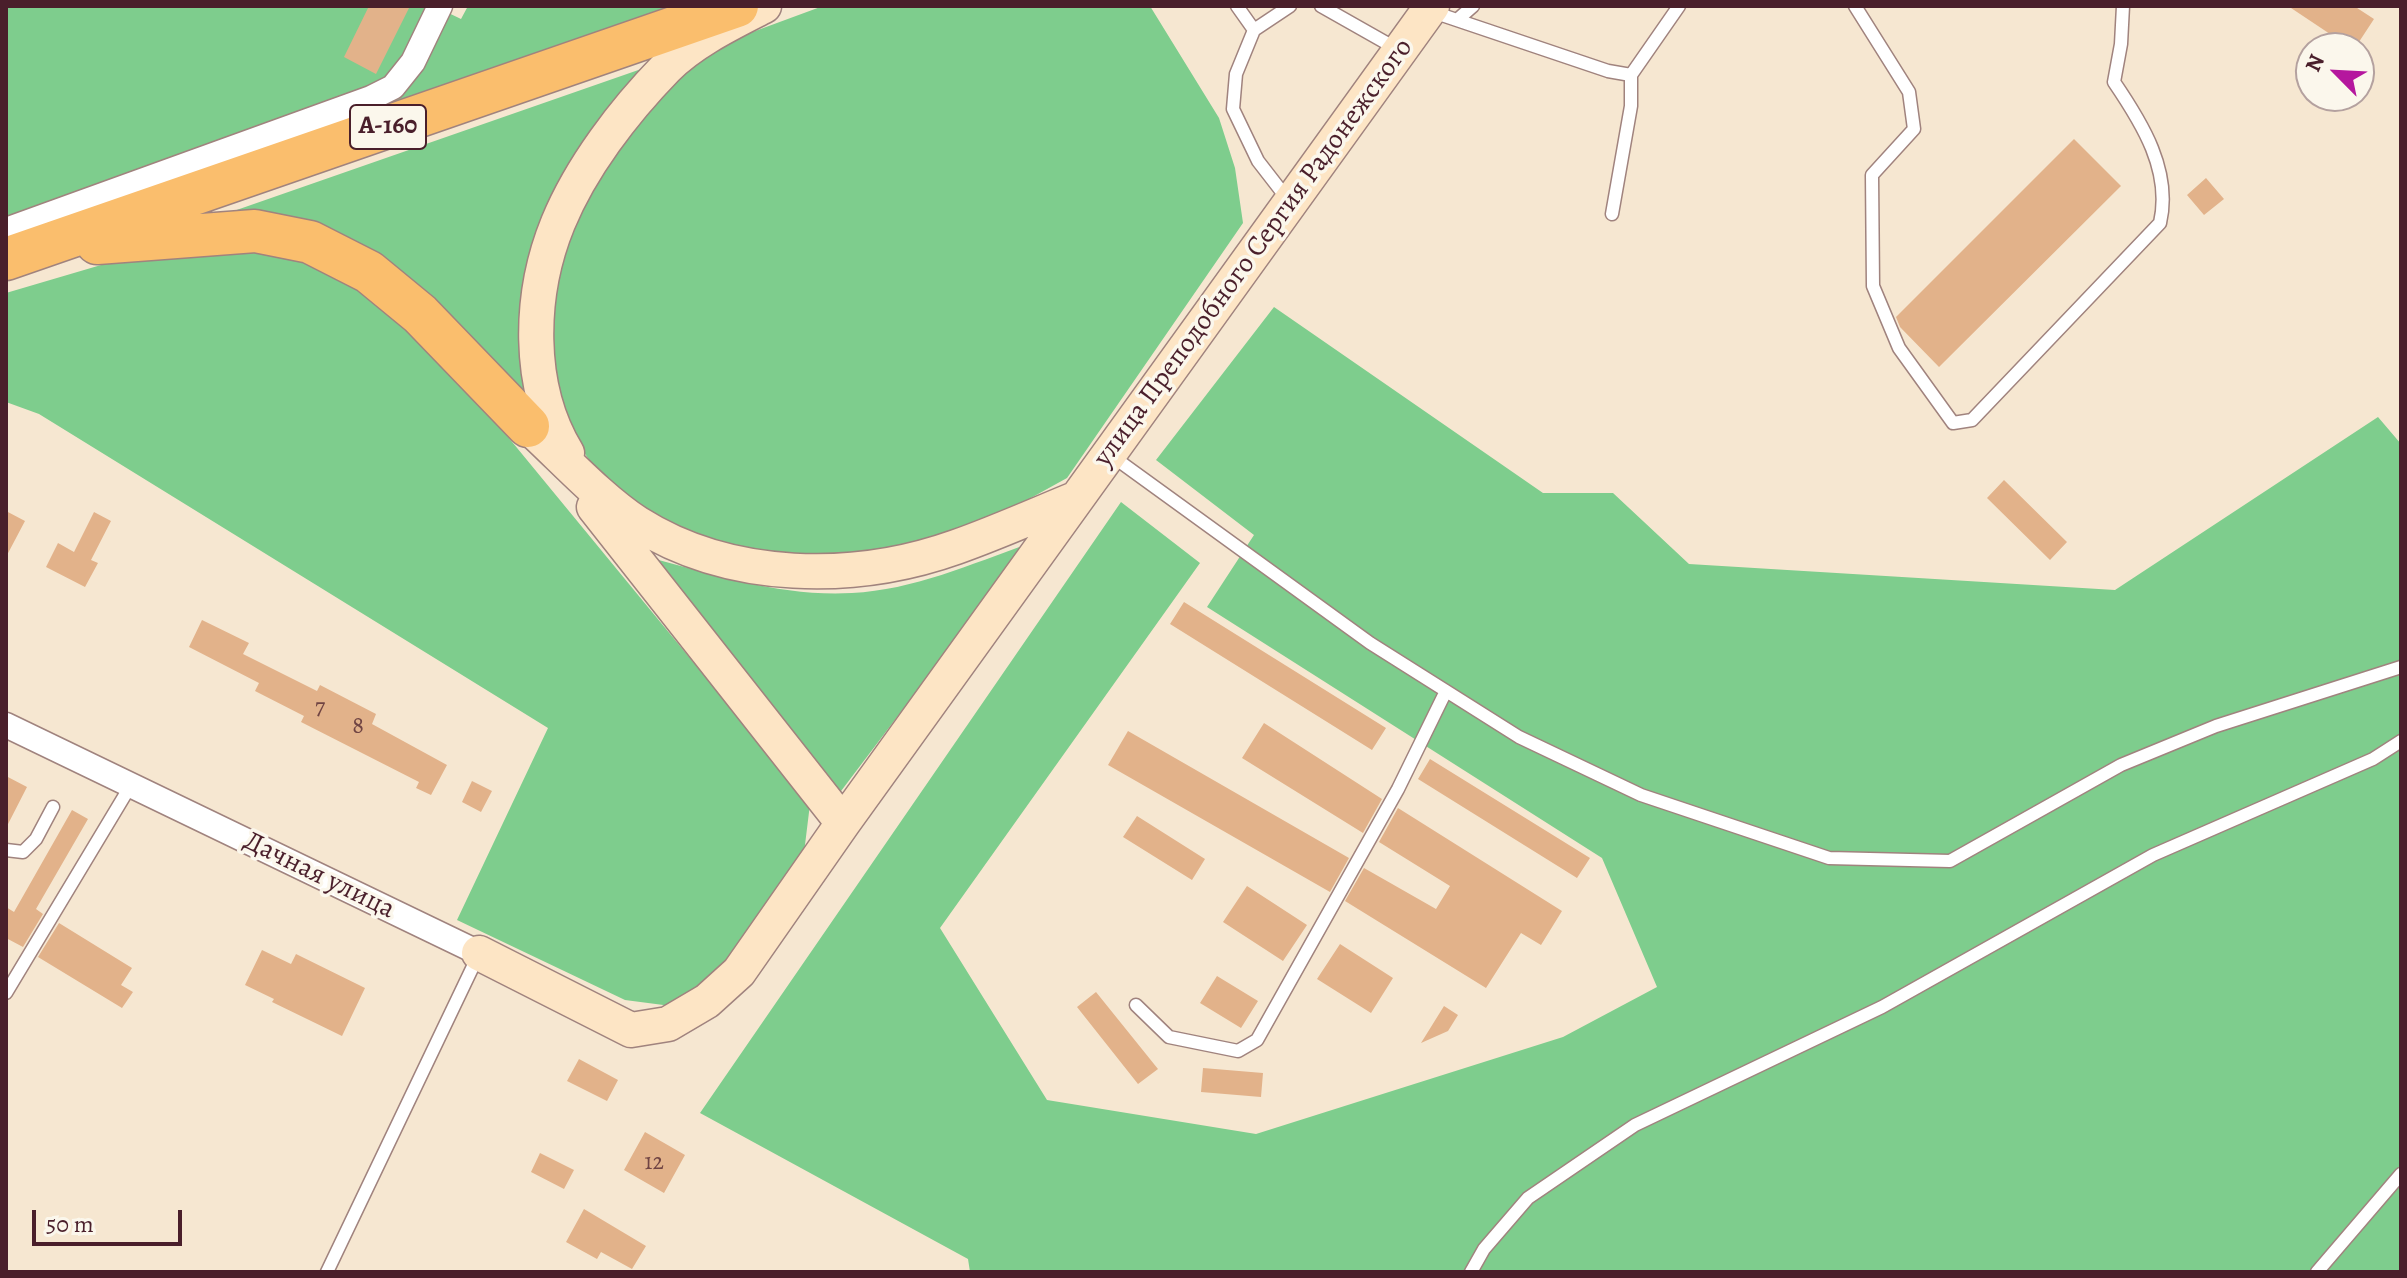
<!DOCTYPE html>
<html>
<head>
<meta charset="utf-8">
<style>
  body { margin:0 }
  #map { position:relative; width:2407px; height:1278px; overflow:hidden; background:#f6e7d1; font-family:Alegreya,serif }
  canvas { display:block }
  .frame { position:absolute; inset:0; border:8px solid #4a1f2b; pointer-events:none }
  .north { position:absolute; left:2295px; top:32px; width:80px; height:80px; box-sizing:border-box; background:#fbf7ec; border:2px solid #b4a19f; border-radius:50%; rotate:294deg; font-size:22px; font-weight:700; line-height:32px; text-align:center; color:#4a1f2b }
  .north::after { content:''; display:block; margin:auto; width:28px; height:36px; background:#b5179e; clip-path:polygon(50% 0,100% 100%,50% 72%,0 100%) }
  .scale { position:absolute; left:32px; top:1210px; width:150px; height:36px; box-sizing:border-box; border:4px solid #4a1f2b; border-top:0; padding-left:10px; font-size:24px; line-height:28px; white-space:nowrap; color:#4a1f2b; -webkit-text-stroke:6px #fbf7ec; paint-order:stroke }
</style>
</head>
<body>
<div id="map">
<canvas width="2407" height="1278"></canvas>
<div class="frame"></div>
<div class="north">N</div>
<div class="scale">50 m</div>
</div>
<script>
const g = document.querySelector('canvas').getContext('2d');
g.lineJoin = 'round';
function fill(path, color) { g.fillStyle = color; g.fill(path, 'evenodd'); }
function strokePath(path, color, width, dash) { g.strokeStyle = color; g.lineWidth = width; g.lineCap = dash ? 'butt' : 'round'; g.setLineDash(dash || []); g.stroke(path); }
function write(font, color, halo, rows, align = 'center') {
  g.font = font + ' Alegreya,serif'; g.lineWidth = 7; g.setLineDash([]); g.textBaseline = 'middle'; g.strokeStyle = halo; g.fillStyle = color; for (const [text, x, y, turn = 0] of rows) {
    g.save(); g.translate(x, y); g.rotate((+turn || 0) * Math.PI / 180); g.textAlign = isNaN(turn) ? turn : align; if (halo) g.strokeText(text, 0, 0); g.fillText(text, 0, 0); g.restore();
  }
}
const green = new Path2D(`
  M 6,6 L 434,6 L 461,19 L 468,6 L 669,6 L 542,60 L 6,236 Z
  M 823,6 L 1150,6 L 1219,118 L 1235,168 L 1243,223 L 1067,478 L 991,520 L 860,558 L 751,554 L 658,523 L 597,471 L 562,421 L 550,376 L 555,284 L 569,238 L 598,177 L 630,130 L 675,78 L 720,44 Z
  M 647,67 L 524,318 L 526,407 L 404,282 L 228,213 Z
  M 256,248 L 331,263 L 398,314 L 485,409 L 810,804 L 804,853 L 729,962 L 671,1006 L 625,1000 L 457,920 L 548,728 L 39,414 L 6,402 L 6,293 L 135,255 Z
  M 1274,307 L 1543,493 L 1613,493 L 1689,564 L 2115,590 L 2378,417 L 2401,444 L 2401,1272 L 970,1272 L 968,1259 L 700,1113 L 1121,502 L 1200,563 L 940,928 L 1047,1100 L 1256,1134 L 1563,1037 L 1657,987 L 1602,858 L 1207,607 L 1254,535 L 1156,460 Z
  M 1028,544 L 835,799 L 655,559 C 719,576 785,597 852,593 C 913,590 971,564 1028,544 Z`);
const building = new Path2D(`
  M 369,6 L 410,6 L 376,74 L 344,57 Z
  M 2288,6 L 2354,6 L 2374,19 L 2355,48 L 2351,48 Z
  M 2074,139 L 2121,186 L 1939,367 L 1900,327 L 1896,317 Z
  M 2206,178 L 2224,199 L 2204,215 L 2187,195 Z
  M 2004,480 L 2067,542 L 2050,560 L 1987,498 Z
  M 6,511 L 25,521 L 6,557 Z
  M 94,512 L 111,521 L 91,560 L 98,563 L 85,587 L 46,567 L 58,543 L 74,552 Z
  M 1184,602 L 1386,728 L 1372,750 L 1170,624 Z
  M 202,620 L 249,643 L 243,654 L 317,691 L 320,685 L 376,714 L 372,724 L 447,765 L 431,795 L 416,788 L 419,782 L 301,722 L 304,716 L 255,691 L 259,683 L 189,647 Z
  M 1264,723 L 1382,799 L 1363,833 L 1242,758 Z
  M 1128,731 L 1349,858 L 1330,892 L 1108,765 Z
  M 1430,759 L 1590,858 L 1577,878 L 1418,779 Z
  M 6,776 L 27,787 L 6,828 Z
  M 472,781 L 492,791 L 481,812 L 462,802 Z
  M 1398,808 L 1562,911 L 1541,945 L 1521,933 L 1486,988 L 1345,901 L 1364,868 L 1436,909 L 1450,886 L 1379,842 Z
  M 72,810 L 88,819 L 36,909 L 43,914 L 23,947 L 6,938 L 6,907 L 14,912 Z
  M 1137,816 L 1205,859 L 1192,880 L 1123,837 Z
  M 1247,886 L 1307,925 L 1283,961 L 1223,922 Z
  M 59,923 L 132,968 L 121,985 L 133,992 L 122,1008 L 38,957 Z
  M 1340,944 L 1393,978 L 1371,1013 L 1317,979 Z
  M 262,950 L 291,964 L 296,954 L 365,988 L 342,1036 L 272,1002 L 274,999 L 245,985 Z
  M 1217,976 L 1258,1001 L 1241,1028 L 1200,1003 Z
  M 1096,992 L 1158,1069 L 1138,1084 L 1077,1007 Z
  M 1444,1006 L 1458,1015 L 1448,1031 L 1421,1043 Z
  M 579,1059 L 618,1080 L 607,1101 L 567,1081 Z
  M 1203,1068 L 1263,1073 L 1261,1097 L 1201,1092 Z
  M 645,1132 L 685,1155 L 664,1193 L 624,1170 Z
  M 540,1153 L 574,1170 L 564,1189 L 531,1172 Z
  M 584,1209 L 646,1246 L 632,1269 L 601,1252 L 597,1259 L 566,1242 Z`);
const lane = new Path2D(`
  M 1237,6 L 1254,30 L 1236,74 L 1233,109 L 1258,161 L 1289,201
  M 1321,6 L 1397,49
  M 1855,6 L 1909,92 L 1914,129 L 1872,175 L 1873,286 L 1899,348 L 1953,423 L 1972,420 L 2160,223 C 2172,171 2142,123 2114,82 L 2121,44 L 2123,6
  M 1433,12 L 1608,71 L 1631,75 L 1679,6
  M 1457,20 L 1473,6
  M 1254,30 L 1290,6
  M 1612,214 L 1631,106 L 1631,75
  M 1112,456 L 1370,643 L 1519,737 L 1641,795 L 1829,858 L 1950,861 L 2121,765 L 2216,726 L 2401,667
  M 6,850 L 23,852 L 36,839 L 53,807
  M 6,993 L 131,785
  M 1136,1005 L 1169,1037 L 1238,1051 L 1257,1040 L 1398,789 L 1446,691
  M 327,1272 L 478,956
  M 1471,1272 L 1484,1249 L 1528,1198 L 1635,1125 L 1882,1007 L 2153,855 L 2373,759 L 2401,741
  M 2317,1272 L 2401,1174`);
const street = new Path2D(`
  M 6,230 L 371,98 L 393,87 L 413,62 L 440,6
  M 6,725 L 479,953`);
const secondary = new Path2D(`
  M 528,426 C 562,457 599,498 637,523 C 730,582 855,583 956,547 C 996,533 1036,515 1075,499
  M 567,453 C 526,386 529,294 558,223 C 581,167 624,111 666,68 C 693,41 731,23 764,6
  M 594,507 L 843,823
  M 479,953 L 631,1030 L 668,1024 L 707,1001 L 739,972 L 843,823 L 1432,6`);
const highway = new Path2D(`
  M 97,243 L 255,231 L 310,242 L 369,272 L 420,314 L 528,426
  M 6,259 L 737,6`);
const numberNames = [
  ["7",320,708],
  ["8",358,727],
  ["12",654,1163]
];
const shields = [
  [388,127,76]
];
const shieldNames = [
  ["А-160",388,127]
];
const streetNames = [
  ["улица Преподобного Сергия Радонежского",1254,253,-54],
  ["Дачная улица",319,876,26]
];
fill(green, '#7ecd8d');
fill(building, '#e2b28a');
strokePath(lane, '#a0837e', 15);
strokePath(street, '#a0837e', 27);
strokePath(secondary, '#a0837e', 37);
strokePath(highway, '#a0837e', 45);
strokePath(lane, '#fff', 12);
strokePath(street, '#fff', 24);
strokePath(secondary, '#fde5c5', 34);
strokePath(highway, '#fabe6d', 42);
write('24px', '#704443', null, numberNames);
for (const [x, y, w] of shields) { const box = new Path2D(); box.roundRect(x - w / 2, y - 22, w, 44, 6); g.fillStyle = '#fbf7ec'; g.fill(box); strokePath(box, '#4a1f2b', 2); }
write('bold 26px', '#4a1f2b', null, shieldNames);
write('28px', '#4a1f2b', '#fbf7ec', streetNames);
</script>
</body>
</html>
